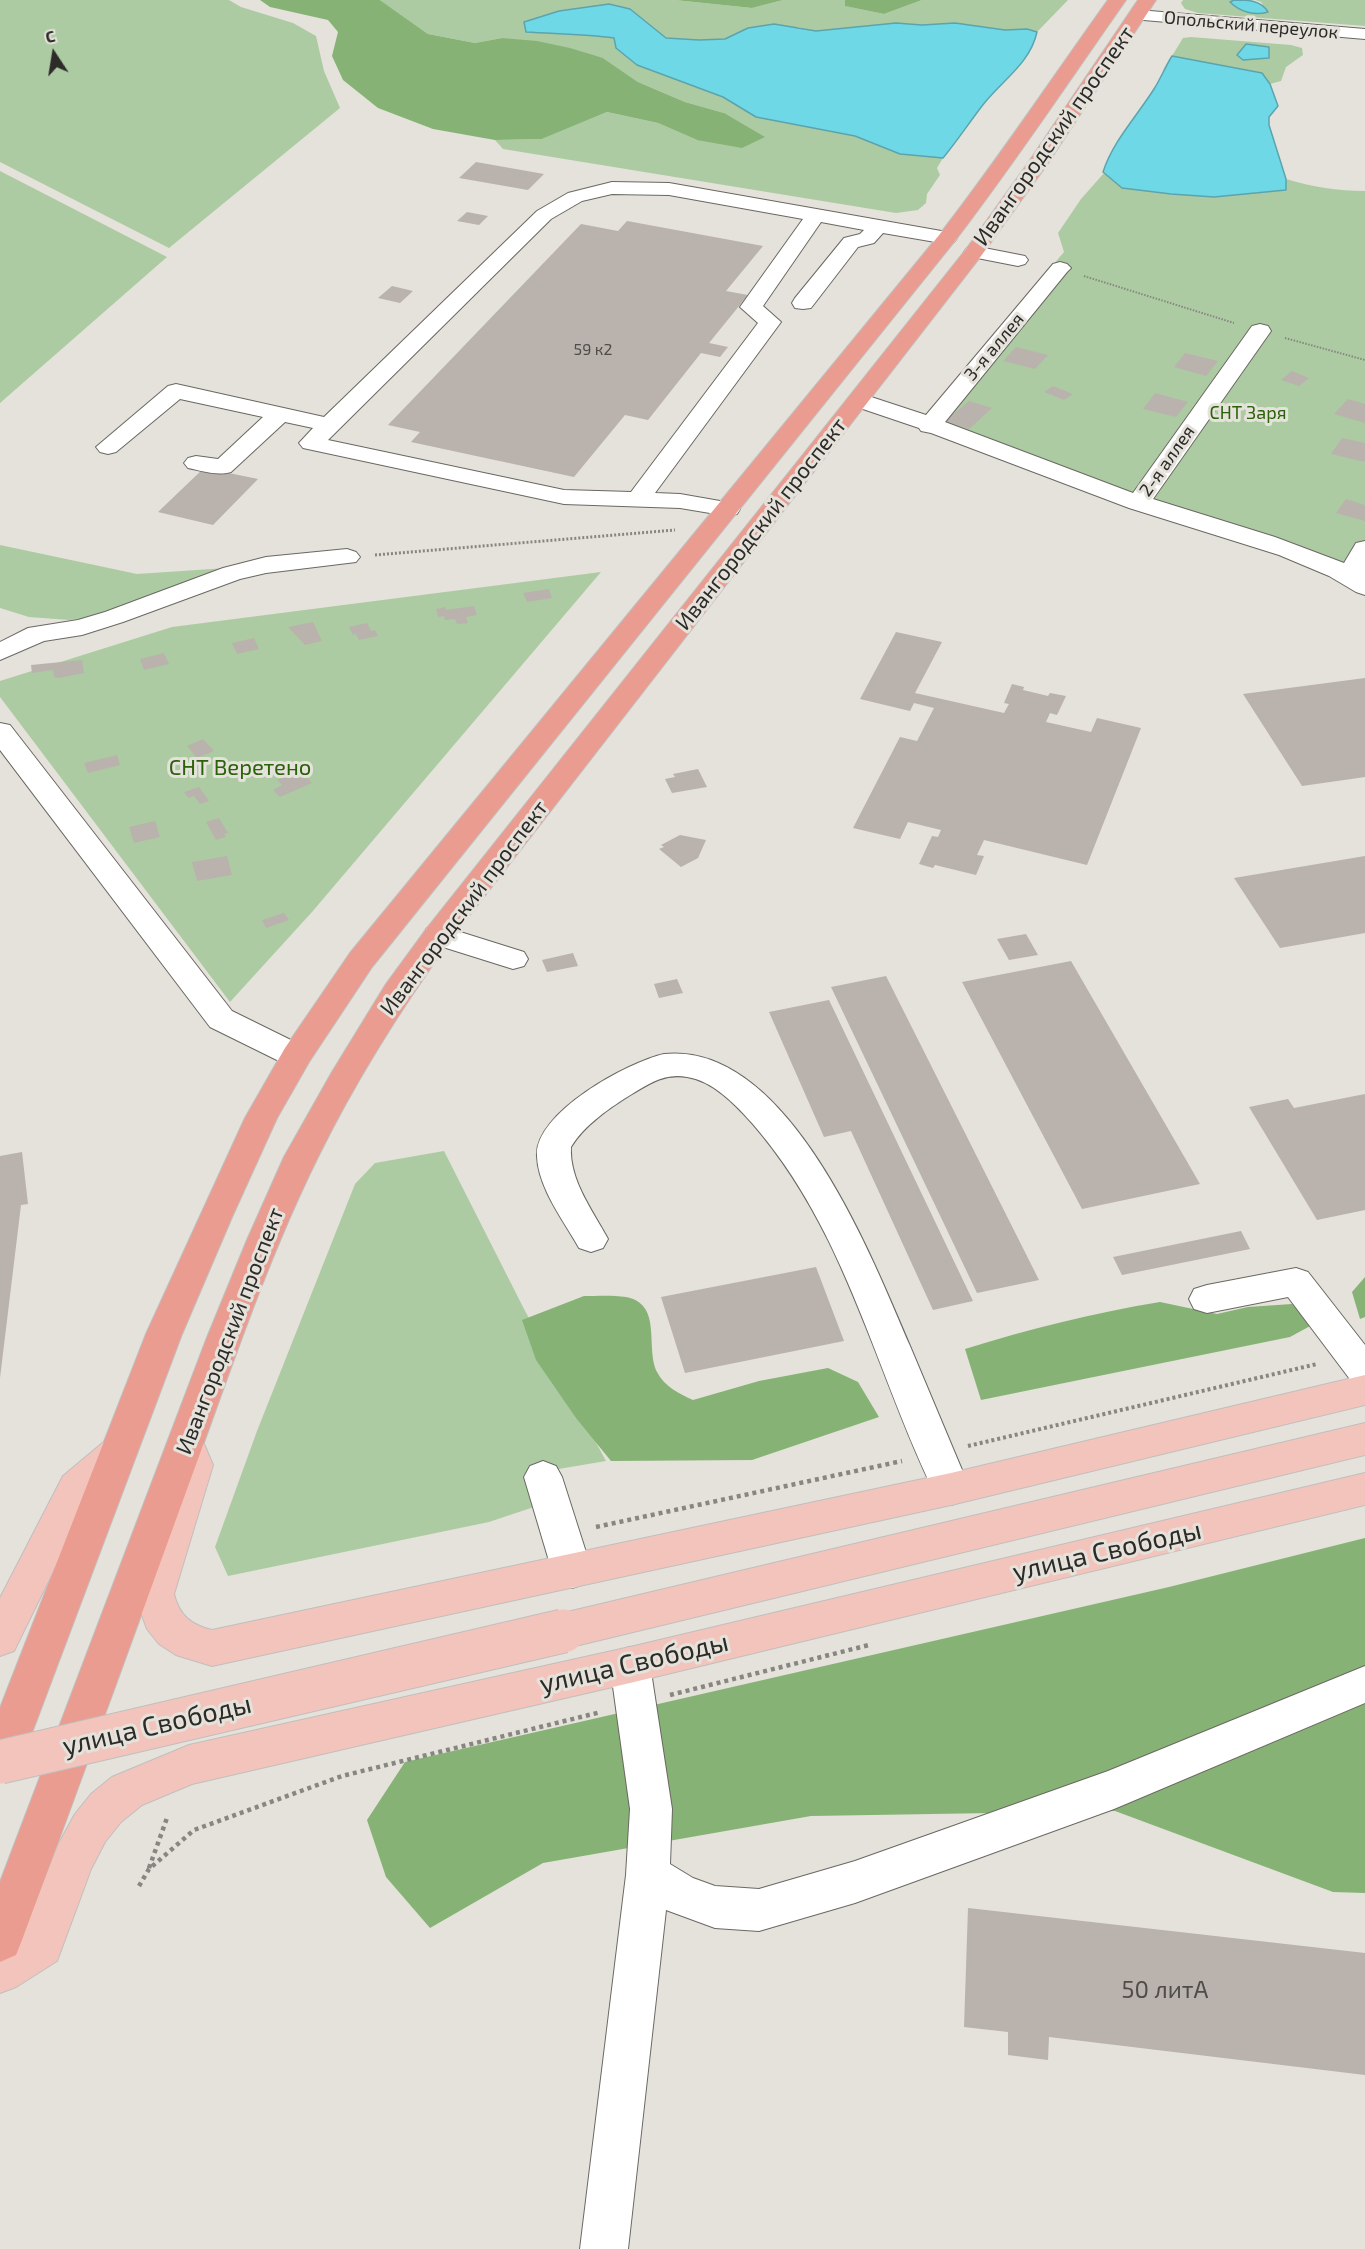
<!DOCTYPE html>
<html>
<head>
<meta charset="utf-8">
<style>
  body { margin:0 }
  #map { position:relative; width:1365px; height:2249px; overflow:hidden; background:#e4e2da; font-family:"Exo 2",sans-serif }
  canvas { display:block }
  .north { position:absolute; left:24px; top:24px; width:60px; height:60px; -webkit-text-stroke:4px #e4e2da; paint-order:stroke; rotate:348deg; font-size:16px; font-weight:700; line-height:24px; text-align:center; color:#2c2b28 }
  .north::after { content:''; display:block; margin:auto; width:21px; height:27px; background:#2c2b28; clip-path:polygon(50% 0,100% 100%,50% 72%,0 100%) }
</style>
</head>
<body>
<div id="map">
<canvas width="1365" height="2249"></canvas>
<div class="north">С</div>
</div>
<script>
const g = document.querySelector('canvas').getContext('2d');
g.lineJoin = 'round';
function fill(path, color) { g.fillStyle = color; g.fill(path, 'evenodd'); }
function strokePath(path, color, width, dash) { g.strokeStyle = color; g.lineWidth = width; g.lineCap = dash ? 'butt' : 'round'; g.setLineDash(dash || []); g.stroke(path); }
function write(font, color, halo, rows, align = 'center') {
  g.font = font + ' "Exo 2",sans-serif'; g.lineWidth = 6; g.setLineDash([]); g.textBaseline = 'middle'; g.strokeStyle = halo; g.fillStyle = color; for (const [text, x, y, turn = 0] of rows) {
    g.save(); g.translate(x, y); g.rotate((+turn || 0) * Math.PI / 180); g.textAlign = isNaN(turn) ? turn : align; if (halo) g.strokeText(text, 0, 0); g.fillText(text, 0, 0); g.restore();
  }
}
const green = new Path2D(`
  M 0,0 L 229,0 L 241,7 L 293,23 L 316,36 L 324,71 L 340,108 L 169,248 L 0,162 Z
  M 380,0 L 675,0 L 752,8 L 783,0 L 845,0 L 846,6 L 884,14 L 922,0 L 1068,0 L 1037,32 L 1027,29 L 1005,30 L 896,23 L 816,31 L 798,27 L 748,28 L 725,39 L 699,40 L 666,38 L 630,9 L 567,35 L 578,34 L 614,38 L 637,65 L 723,97 L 756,117 L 855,136 L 900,154 L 943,158 L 937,168 L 940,175 L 927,194 L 926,203 L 918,210 L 896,213 L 503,149 L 495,140 L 542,139 L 607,112 L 658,123 L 697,140 L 724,113 L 685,102 L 638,82 L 603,58 L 502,38 L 475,43 L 428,34 Z
  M 1183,0 L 1234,0 L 1230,2 L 1268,12 L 1261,2 L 1255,0 L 1365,0 L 1365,26 L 1198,13 L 1185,9 L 1181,3 Z
  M 1191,37 L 1291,45 L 1302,48 L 1303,55 L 1286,67 L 1281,81 L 1270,84 L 1262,73 L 1172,56 L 1183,38 Z
  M 0,171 L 167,257 L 0,403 Z
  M 1104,173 L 1123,188 L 1171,194 L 1214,197 L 1286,190 L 1286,179 C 1312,187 1338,191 1365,191 L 1365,579 L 922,419 L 1064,252 L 1058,233 L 1081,199 Z
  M 0,545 L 137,574 L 242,567 L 95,617 L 69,620 L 29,617 L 0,608 Z
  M 601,572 L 312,912 L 230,1002 L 0,697 L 0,681 L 172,627 Z
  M 444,1151 L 524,1309 L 606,1461 L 523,1475 L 543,1504 L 489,1522 L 228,1576 L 215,1547 L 257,1431 L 355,1184 L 375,1163 Z`);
const forest = new Path2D(`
  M 260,0 L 380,0 L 428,34 L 475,43 L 502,38 L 537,41 L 570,48 L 603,58 L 638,82 L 685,102 L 724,113 L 765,137 L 742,148 L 697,140 L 658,123 L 607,112 L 542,139 L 495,140 L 433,129 L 378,108 L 343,80 L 332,56 L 338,32 L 328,20 L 270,7 Z
  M 675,0 L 783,0 L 752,8 Z
  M 845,0 L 922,0 L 884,14 L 845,6 Z
  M 1365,1277 L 1365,1317 L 1360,1319 L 1352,1292 Z
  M 584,1296 C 597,1296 613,1295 626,1297 C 663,1304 645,1347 657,1372 C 665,1387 678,1393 693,1400 L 759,1381 L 828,1368 L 858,1382 L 879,1417 L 752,1460 L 611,1461 L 576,1418 L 536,1360 L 522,1320 Z
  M 1160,1302 L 1217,1314 L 1248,1307 L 1292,1304 L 1308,1313 L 1312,1325 L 1290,1337 L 981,1400 L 965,1349 C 1029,1329 1093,1313 1160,1302 Z
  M 1365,1538 L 1365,1893 L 1333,1892 L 1115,1811 L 811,1816 L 543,1863 L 430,1928 L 386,1877 L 367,1820 L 405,1762 L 1169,1587 Z`);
const water = new Path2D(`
  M 1234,0 C 1248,0 1261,0 1268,12 C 1255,16 1240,12 1230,2 Z
  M 609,4 L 630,9 L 666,38 L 699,40 L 725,39 L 748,28 L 774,24 L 816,31 L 896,23 L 922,25 L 955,23 L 1005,30 L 1027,29 L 1037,32 C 1030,64 1001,81 982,106 C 969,123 957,141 943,158 L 900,154 L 855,136 L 756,117 L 723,97 L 637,65 L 616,48 L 614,38 C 584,34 556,34 526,32 L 524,22 L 559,11 Z
  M 1246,44 L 1269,47 L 1269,58 L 1243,60 L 1237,55 Z
  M 1172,56 L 1262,73 L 1270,84 L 1278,106 L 1269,117 L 1269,125 L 1286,179 L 1286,190 L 1214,197 L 1171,194 L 1122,188 L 1103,172 C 1113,141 1137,116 1154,89 C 1161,78 1165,67 1172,56 Z`);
const building = new Path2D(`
  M 476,162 L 544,174 L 528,190 L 459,178 Z
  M 467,212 L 488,216 L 479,225 L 457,221 Z
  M 627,221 L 763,246 L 726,291 L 748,295 L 709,343 L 728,347 L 720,357 L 701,353 L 648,420 L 625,415 L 574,477 L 411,442 L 420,432 L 388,425 L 581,224 L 618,231 Z
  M 392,286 L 413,291 L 400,303 L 378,298 Z
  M 1016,347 L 1048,355 L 1035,369 L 1003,361 Z
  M 1185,353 L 1218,361 L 1206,376 L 1174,367 Z
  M 1292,371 L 1309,378 L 1299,386 L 1281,380 Z
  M 1053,386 L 1073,394 L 1064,400 L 1044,392 Z
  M 1155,393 L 1188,402 L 1176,417 L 1143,409 Z
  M 1348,399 L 1365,404 L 1365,423 L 1334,414 Z
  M 969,401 L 992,408 L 969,429 L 945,421 Z
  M 1342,438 L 1365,443 L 1365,462 L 1331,454 Z
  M 204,468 L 258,479 L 213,525 L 158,512 Z
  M 1346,499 L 1365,505 L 1365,521 L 1336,513 Z
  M 549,589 L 552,598 L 527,602 L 523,593 Z
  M 474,606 L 477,615 L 466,617 L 468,623 L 457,624 L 455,619 L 445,620 L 444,616 L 438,617 L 436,609 L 446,607 L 446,610 Z
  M 313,622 L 322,641 L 305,645 L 288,627 Z
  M 367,623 L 371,631 L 375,630 L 378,636 L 359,640 L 356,634 L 353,635 L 349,627 Z
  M 896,632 L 942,642 L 915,693 L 1004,713 L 1009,704 L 1004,703 L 1012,684 L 1024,687 L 1023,690 L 1048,696 L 1050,693 L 1066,696 L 1057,715 L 1050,713 L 1046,722 L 1091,732 L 1097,718 L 1141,728 L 1087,865 L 984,840 L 977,855 L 984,856 L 976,875 L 935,865 L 933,868 L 919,864 L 932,836 L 938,837 L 941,830 L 908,822 L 900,839 L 853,828 L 900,737 L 917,741 L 934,708 L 914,703 L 910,711 L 860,699 Z
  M 254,638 L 259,649 L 237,654 L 232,643 Z
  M 164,653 L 169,664 L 144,670 L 140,659 Z
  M 82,660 L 84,673 L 59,678 L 54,677 L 53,670 L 32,673 L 31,665 Z
  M 1365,678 L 1365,777 L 1302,786 L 1243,694 Z
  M 203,739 L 214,751 L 197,758 L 187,746 Z
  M 117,755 L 120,765 L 88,773 L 84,763 Z
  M 698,769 L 707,787 L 672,793 L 665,779 L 675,777 L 673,774 Z
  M 300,770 L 312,783 L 280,797 L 273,790 L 282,785 L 277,780 Z
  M 199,787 L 209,801 L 200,804 L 194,796 L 188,798 L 184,792 Z
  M 219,818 L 228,833 L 224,834 L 226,837 L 216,840 L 206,822 Z
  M 155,821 L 160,837 L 134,843 L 129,827 Z
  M 680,835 L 706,840 L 698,858 L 681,867 L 659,849 L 664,847 L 661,845 Z
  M 227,856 L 232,875 L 197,881 L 192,862 Z
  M 1365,856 L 1365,933 L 1280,948 L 1234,878 Z
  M 284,913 L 289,920 L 266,928 L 262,920 Z
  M 1026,934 L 1038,955 L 1009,960 L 997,939 Z
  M 573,953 L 578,966 L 547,972 L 542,960 Z
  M 1071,961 L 1200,1184 L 1082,1209 L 962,982 Z
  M 886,976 L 1039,1280 L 977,1293 L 831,987 Z
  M 677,979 L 683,993 L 659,998 L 654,984 Z
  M 829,1000 L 973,1301 L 933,1310 L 851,1131 L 824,1137 L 769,1012 Z
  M 1365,1094 L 1365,1210 L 1317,1220 L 1249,1107 L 1288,1099 L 1294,1108 Z
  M 22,1152 L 28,1204 L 21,1205 L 0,1378 L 0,1156 Z
  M 1241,1231 L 1250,1249 L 1122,1275 L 1113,1257 Z
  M 816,1267 L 844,1341 L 685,1373 L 661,1297 Z
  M 968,1908 L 1365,1953 L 1365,2075 L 1049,2037 L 1048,2060 L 1008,2055 L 1008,2032 L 964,2027 Z`);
const pathFar3 = new Path2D(`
  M 1084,276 L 1234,323
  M 1285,338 L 1365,360`);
const pathFar2 = new Path2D(`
  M 375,555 L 675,530`);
const pathFar1 = new Path2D(`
  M 968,1446 L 1317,1364`);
const path = new Path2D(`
  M 596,1527 L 902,1461
  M 670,1695 L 869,1645
  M 149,1868 L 167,1818
  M 139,1886 L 149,1869 L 194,1830 L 342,1776 L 601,1712`);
const minor = new Path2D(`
  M 1138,10 L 1365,29 L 1365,39 L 1132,19 L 1129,15 L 1132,11 Z
  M 612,182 L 669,183 L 947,232 L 954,234 L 957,238 L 954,242 L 947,244 L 883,233 L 874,243 L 858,247 L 811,308 L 803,309 L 795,308 L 792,303 L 795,298 L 844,238 L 860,234 L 864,230 L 821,222 L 763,306 L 781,322 L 655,493 L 680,494 L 737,504 L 740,509 L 737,514 L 728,516 L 680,508 L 564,504 L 303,448 L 299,443 L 313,428 L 285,422 L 231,472 C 217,476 202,471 188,468 L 184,463 L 188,458 L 196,456 L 218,459 L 263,417 L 180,399 L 116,452 L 108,454 L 100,452 L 96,447 L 168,386 L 176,384 L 324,417 L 537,211 L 568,193 ZM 612,194 L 669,195 L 803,219 L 740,307 L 758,323 L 631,492 L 564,490 L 328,440 L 551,219 L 582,201 Z
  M 974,246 L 1025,256 L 1028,260 L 1025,264 L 1018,266 L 967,256 L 964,252 L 967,248 Z
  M 1060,262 L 1067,264 L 1071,268 L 1067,272 L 945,422 L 1133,493 L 1252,326 L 1260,324 L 1268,326 L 1271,331 L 1153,499 L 1275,537 L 1344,563 L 1356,543 L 1365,541 L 1365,595 L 1356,592 L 1329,576 L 1279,555 L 1129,508 L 931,433 L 921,431 L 919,428 L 851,405 L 848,400 L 851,395 L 859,393 L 926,415 L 1053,264 Z
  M 347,549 L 356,552 L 360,557 L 356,562 L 266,573 L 240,579 L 123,622 L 82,635 L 44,641 L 0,660 L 0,642 L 28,628 L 78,620 L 105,612 L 223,568 L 266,557 Z
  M 0,723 L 10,725 L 232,1011 L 307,1048 L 312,1056 L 307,1064 L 296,1067 L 285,1064 L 210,1027 L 0,750 Z
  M 438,925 L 524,952 L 528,959 L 524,966 L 513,969 L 427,942 L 423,935 L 427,928 Z
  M 664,1054 C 788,1041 871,1255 910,1346 C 930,1394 950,1441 970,1489 L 964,1500 L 951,1505 L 938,1500 C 875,1373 848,1233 752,1123 C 735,1104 713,1081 687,1077 C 665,1073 650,1083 632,1094 C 611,1107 584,1125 571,1147 C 569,1180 593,1211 608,1239 L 603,1248 L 591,1252 L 579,1248 C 564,1221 538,1188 537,1156 C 534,1113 628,1062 664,1054 Z
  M 1296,1268 L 1308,1272 L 1365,1345 L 1365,1387 L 1352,1382 L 1288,1297 L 1207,1313 L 1194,1309 L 1189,1299 L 1194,1289 L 1207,1285 Z
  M 543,1461 L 556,1466 L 562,1477 L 592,1571 L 586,1583 L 572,1588 L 558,1583 L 552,1571 L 524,1477 L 530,1466 Z
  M 630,1647 L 644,1652 L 650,1665 L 672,1809 L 670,1864 L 693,1878 L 715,1886 L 759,1889 L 855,1861 L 1108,1771 L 1365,1666 L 1365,1703 L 1114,1809 L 855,1903 L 759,1931 L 715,1928 L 666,1910 L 628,2249 L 580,2249 L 626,1875 L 630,1809 L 610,1665 L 616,1652 Z`);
const major = new Path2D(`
  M 1365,1375 L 1365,1405 L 951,1505 L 212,1666 L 176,1655 L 159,1644 L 147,1629 L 134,1594 L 175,1465 L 172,1455 L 178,1444 L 191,1439 L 204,1444 L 213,1465 L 174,1594 C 179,1615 191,1625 212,1630 L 951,1473 Z
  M 1365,1423 L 1365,1455 L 563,1649 L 549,1644 L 543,1631 L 549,1618 L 563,1613 Z
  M 119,1435 L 132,1440 L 138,1451 L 132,1462 L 89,1498 L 14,1651 L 0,1656 L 0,1598 L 63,1476 L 106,1440 Z
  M 1365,1473 L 1365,1505 L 630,1683 L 192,1784 L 142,1805 L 121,1822 L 105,1842 L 91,1869 L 57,1961 L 16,1987 L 0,1993 L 0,1945 L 25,1930 L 58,1845 L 75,1814 L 91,1794 L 112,1777 L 189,1745 L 630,1647 Z`);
const highway = new Path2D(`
  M 1108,0 L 1126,0 C 1069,81 1014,164 954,242 L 372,967 L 309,1062 L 277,1118 L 232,1217 L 182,1334 L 21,1762 L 15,1776 L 0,1781 L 0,1708 L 146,1334 L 245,1118 L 285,1048 L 350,953 L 940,234 C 999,158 1052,78 1108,0 Z
  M 1138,0 L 1156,0 L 1046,166 L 981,256 L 449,942 C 400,1010 355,1082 318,1157 C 263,1268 225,1387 182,1503 C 129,1649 76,1794 22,1940 L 16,1955 L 0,1962 L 0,1882 L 206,1340 L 247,1240 L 284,1157 L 332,1072 L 386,984 L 427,928 L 967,248 L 1028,163 Z`);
const majorBridge = new Path2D(`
  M 0,1762 L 563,1631`);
const farNumbernames = [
  ["59 к2",593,350]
];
const farStreetnames = [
  ["Опольский переулок",1251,25,5],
  ["3-я аллея",994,347,-50],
  ["2-я аллея",1167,461,-55]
];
const farParknames = [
  ["СНТ Заря",1248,413]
];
const streetNames = [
  ["Ивангородский проспект",1054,136,-55],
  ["Ивангородский проспект",761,524,-52],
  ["Ивангородский проспект",464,908,-53],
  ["Ивангородский проспект",230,1331,-69]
];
const parkNames = [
  ["СНТ Веретено",240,768]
];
const nearNumbernames = [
  ["50 литА",1165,1990]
];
const nearStreetnames = [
  ["улица Свободы",1107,1551,-13],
  ["улица Свободы",634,1663,-13],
  ["улица Свободы",157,1725,-13]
];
fill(green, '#adcba3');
fill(forest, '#86b375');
fill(water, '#6fd8e6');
strokePath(water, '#5ba4ad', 1.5);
fill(building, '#b9b2ad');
strokePath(minor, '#6a6862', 2);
strokePath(major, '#c0bfbe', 2);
strokePath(highway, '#c0bfbe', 2);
strokePath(pathFar3, '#878680', 2, [1.5, 1.5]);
strokePath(pathFar2, '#878680', 3, [2, 2]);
strokePath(pathFar1, '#878680', 4, [3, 3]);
strokePath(path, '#878680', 4.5, [4, 4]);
fill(minor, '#fff');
fill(major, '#f3c4bc');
fill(highway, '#eb9c90');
strokePath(majorBridge, '#c0bfbe', 45, []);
strokePath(majorBridge, '#f3c4bc', 43);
write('16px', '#4f4d49', null, farNumbernames);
write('18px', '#2c2b28', '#e4e2da', farStreetnames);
write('18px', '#2a6209', '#e4e2da', farParknames);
write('22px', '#2c2b28', '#e4e2da', streetNames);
write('22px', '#2a6209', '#e4e2da', parkNames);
write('24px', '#4f4d49', null, nearNumbernames);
write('27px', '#2c2b28', '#e4e2da', nearStreetnames);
</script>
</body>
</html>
